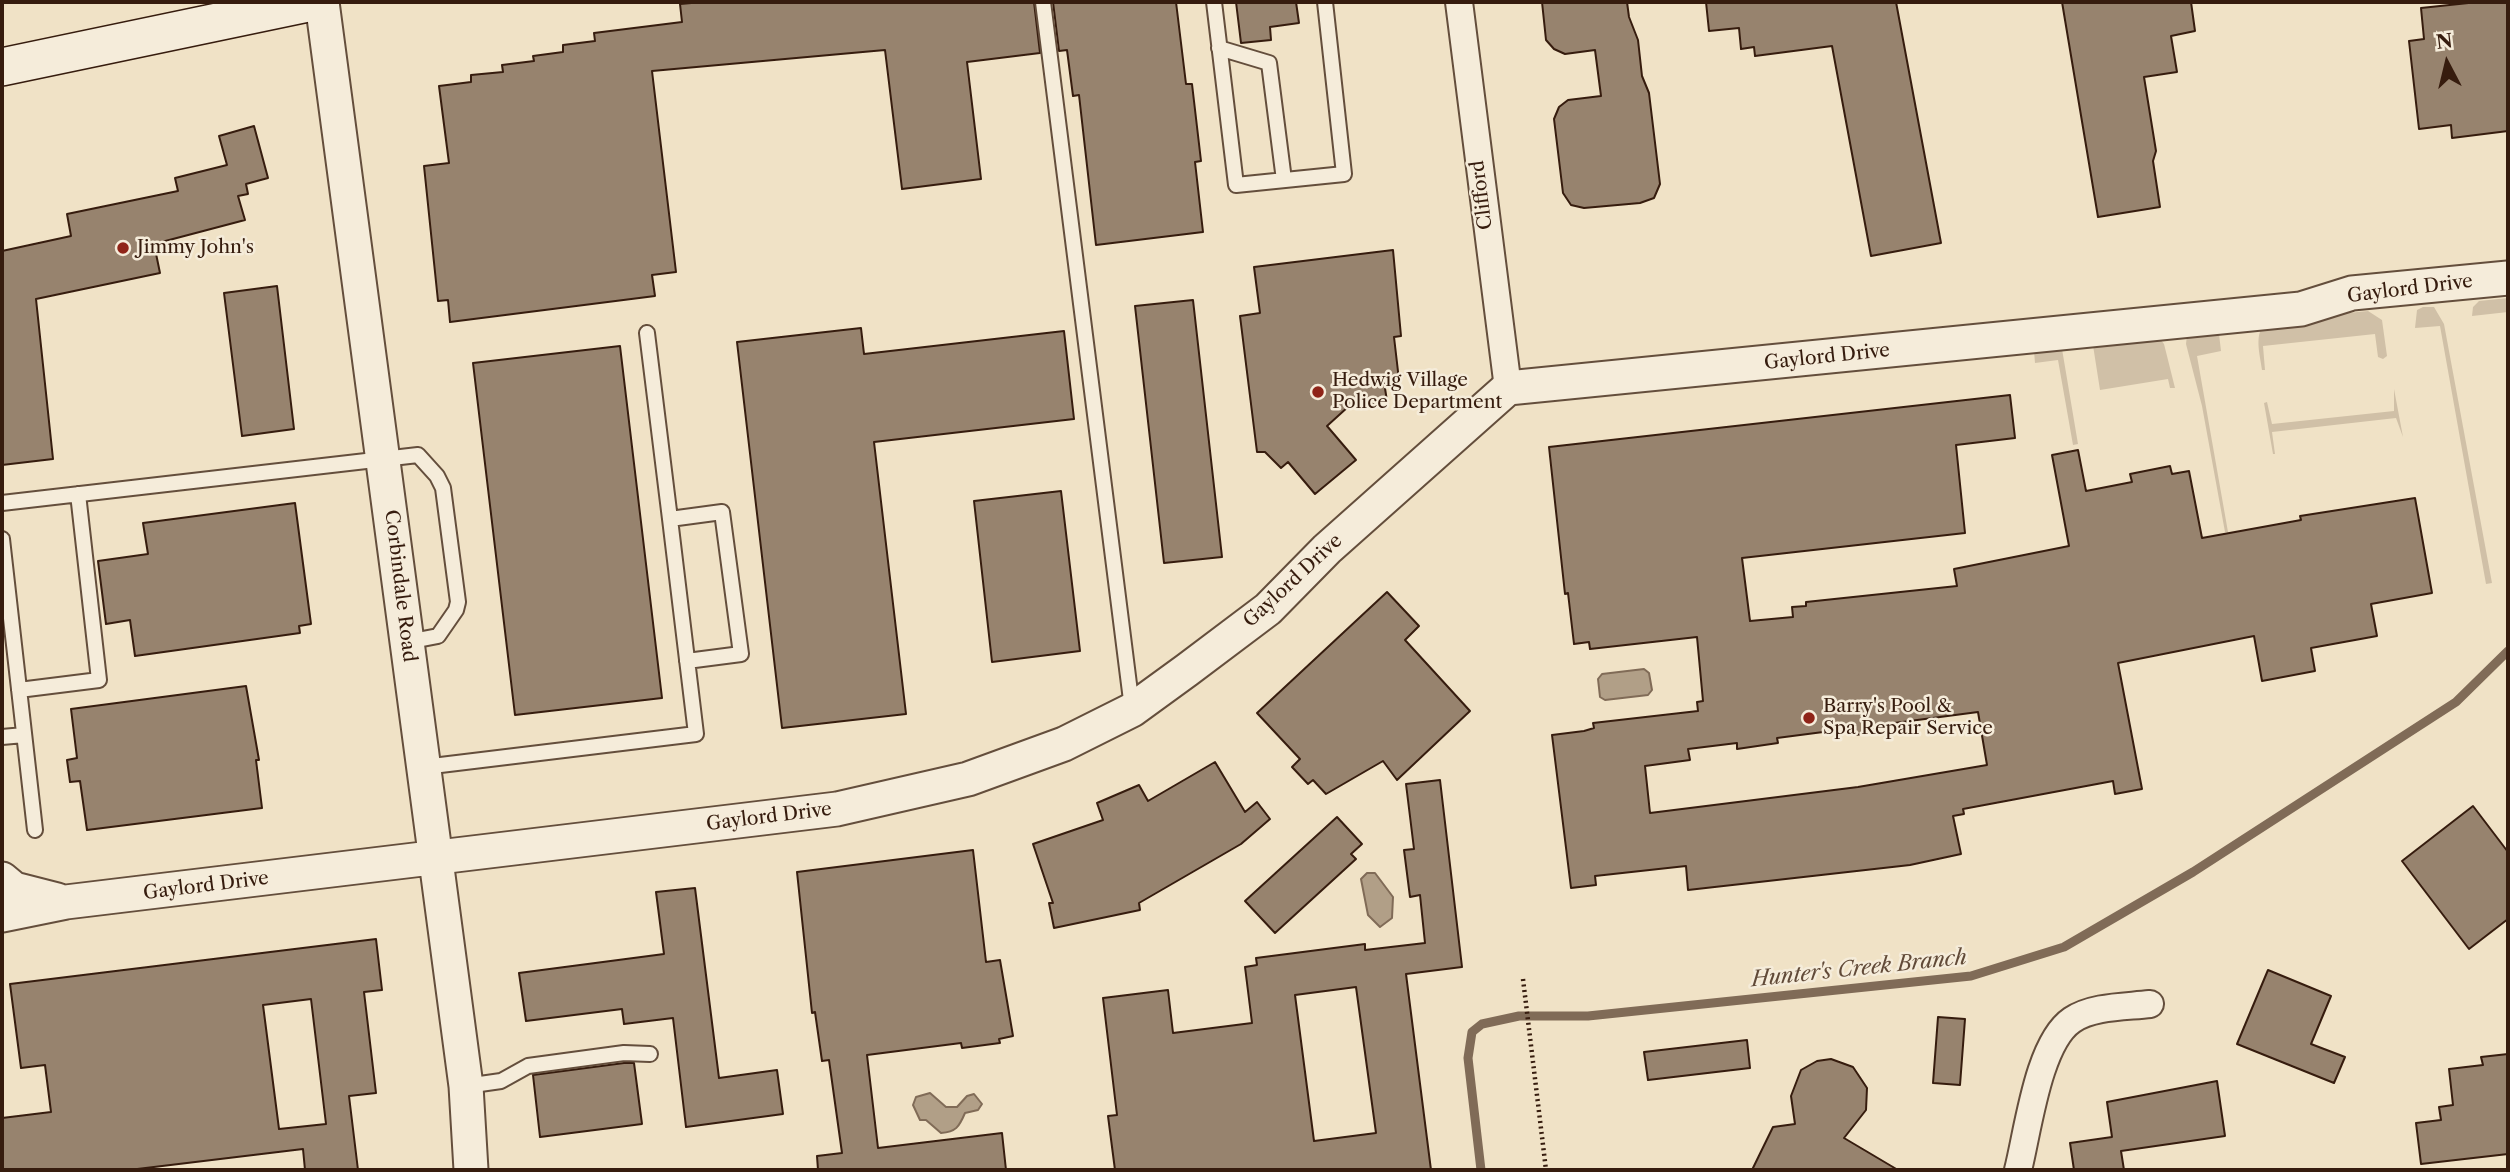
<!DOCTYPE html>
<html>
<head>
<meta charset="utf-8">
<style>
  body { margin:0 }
  #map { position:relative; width:2510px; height:1172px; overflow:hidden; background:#f0e2c6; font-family:"Libre Caslon Text",serif }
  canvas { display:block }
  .frame { position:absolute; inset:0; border:4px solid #361c0e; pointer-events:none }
  .north { position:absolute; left:2412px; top:28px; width:70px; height:70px; -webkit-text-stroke:5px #f5ecda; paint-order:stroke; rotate:353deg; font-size:19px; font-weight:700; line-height:28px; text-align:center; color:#361c0e }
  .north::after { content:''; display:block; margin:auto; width:24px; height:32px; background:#361c0e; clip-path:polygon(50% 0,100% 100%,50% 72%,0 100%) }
</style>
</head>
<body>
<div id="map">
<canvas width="2510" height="1172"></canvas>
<div class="frame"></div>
<div class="north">N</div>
</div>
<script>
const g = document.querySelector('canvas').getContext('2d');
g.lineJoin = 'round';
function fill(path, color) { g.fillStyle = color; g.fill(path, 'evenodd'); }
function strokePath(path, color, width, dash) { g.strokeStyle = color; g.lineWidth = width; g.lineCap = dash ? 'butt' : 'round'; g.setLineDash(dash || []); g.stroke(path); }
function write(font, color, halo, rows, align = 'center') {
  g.font = font + ' "Libre Caslon Text",serif'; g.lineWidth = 5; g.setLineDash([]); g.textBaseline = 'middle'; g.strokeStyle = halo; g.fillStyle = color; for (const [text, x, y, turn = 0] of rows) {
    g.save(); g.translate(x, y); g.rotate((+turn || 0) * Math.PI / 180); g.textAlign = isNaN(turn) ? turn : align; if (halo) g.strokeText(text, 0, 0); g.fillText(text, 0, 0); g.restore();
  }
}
const green = new Path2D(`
  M 2508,298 L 2508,312 L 2472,316 L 2473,307 L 2479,301 Z
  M 2423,307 L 2434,307 L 2444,324 L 2492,583 L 2486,584 L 2440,326 L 2415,328 L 2417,310 Z
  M 2368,311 L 2382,320 L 2387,356 L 2383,359 L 2378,357 L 2375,334 L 2263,346 L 2265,370 L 2262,370 C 2260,354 2253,333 2267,321 Z
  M 2219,334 L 2221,351 L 2197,356 L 2228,532 L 2225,532 L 2202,406 L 2186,344 L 2187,335 Z
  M 2157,335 L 2164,344 L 2175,388 L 2170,388 L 2168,379 L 2100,390 L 2092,339 Z
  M 2062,349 L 2078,444 L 2073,445 L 2058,360 L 2035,363 L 2034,351 Z
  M 2394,389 L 2403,437 L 2396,418 L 2272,432 L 2275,454 L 2273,454 L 2264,403 L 2267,402 L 2272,424 L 2394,411 Z`);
const water = new Path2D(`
  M 1644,669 L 1649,673 L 1652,690 L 1648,695 L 1605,700 L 1600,697 L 1598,679 L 1602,674 Z
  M 1367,873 L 1375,873 L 1393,897 L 1392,918 L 1380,927 L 1368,915 L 1361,879 Z
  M 930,1093 L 946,1107 L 957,1107 L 967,1096 L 974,1094 L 982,1104 L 978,1110 L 965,1113 C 959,1127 956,1132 941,1133 L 926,1120 L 920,1120 L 913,1105 L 916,1097 Z`);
const stream = new Path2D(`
  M 1481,1170 L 1468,1058 L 1472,1032 L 1482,1024 L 1519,1016 L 1588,1016 L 1971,976 L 2064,947 L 2193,872 L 2456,702 L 2508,651`);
const building = new Path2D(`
  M 703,2 L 1034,2 L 1040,53 L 967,62 L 981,179 L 902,189 L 885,50 L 652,71 L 676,272 L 652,275 L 655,296 L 450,322 L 448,300 L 438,301 L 424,166 L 449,163 L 439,86 L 471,82 L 471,75 L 503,72 L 502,65 L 534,61 L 533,56 L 563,52 L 563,45 L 595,41 L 594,33 L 682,22 L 680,4 Z
  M 1053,2 L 1176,2 L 1186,84 L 1192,84 L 1201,161 L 1195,162 L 1203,232 L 1096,245 L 1079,95 L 1073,96 L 1067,50 L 1059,51 Z
  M 1236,2 L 1296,2 L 1299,23 L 1270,27 L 1271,40 L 1241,43 Z
  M 1542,2 L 1627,2 L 1629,17 L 1638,40 L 1642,76 L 1649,93 L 1660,184 L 1654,198 L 1640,203 L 1584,208 L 1571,205 L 1563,193 L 1554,119 L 1559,107 L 1568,100 L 1601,96 L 1595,50 L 1565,54 L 1554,49 L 1546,40 Z
  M 1706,2 L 1896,2 L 1941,243 L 1871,256 L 1832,46 L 1755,56 L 1754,47 L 1741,49 L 1739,28 L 1709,31 Z
  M 2062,2 L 2191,2 L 2195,31 L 2171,36 L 2177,72 L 2144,77 L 2156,151 L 2153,161 L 2160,207 L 2098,217 Z
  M 2478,2 L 2508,2 L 2508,131 L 2452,138 L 2451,125 L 2419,129 L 2409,41 L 2424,39 L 2421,8 Z
  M 254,126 L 268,178 L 246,184 L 248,194 L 238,196 L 245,220 L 154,244 L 160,273 L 36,299 L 53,459 L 2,465 L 2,251 L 71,236 L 67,214 L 178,191 L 175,178 L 227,165 L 219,136 Z
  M 1393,250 L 1401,336 L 1394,337 L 1399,380 L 1384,382 L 1387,401 L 1349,406 L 1327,426 L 1356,460 L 1315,494 L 1288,462 L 1281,468 L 1265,452 L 1257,452 L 1240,316 L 1260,313 L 1254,267 Z
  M 277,286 L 294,429 L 242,436 L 224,293 Z
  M 1193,300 L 1222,557 L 1164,563 L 1135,306 Z
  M 861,328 L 864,354 L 1064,331 L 1074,419 L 874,442 L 906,714 L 782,728 L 737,342 Z
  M 620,346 L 662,698 L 515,715 L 473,363 Z
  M 2010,395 L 2015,438 L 1956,445 L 1965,533 L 1742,558 L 1750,621 L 1793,617 L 1792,607 L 1806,606 L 1806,602 L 1957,586 L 1954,569 L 2069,546 L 2052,455 L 2078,450 L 2086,491 L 2132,482 L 2130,474 L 2170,466 L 2172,474 L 2189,471 L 2202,538 L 2301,520 L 2300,516 L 2415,498 L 2432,593 L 2371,604 L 2377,636 L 2311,648 L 2315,671 L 2262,681 L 2254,636 L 2118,663 L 2142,789 L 2115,794 L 2113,781 L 1963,809 L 1964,814 L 1953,816 L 1961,854 L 1910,865 L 1688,890 L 1686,866 L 1595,876 L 1596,885 L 1571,888 L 1552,735 L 1584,731 L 1594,728 L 1593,723 L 1698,711 L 1697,702 L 1703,701 L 1697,637 L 1590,649 L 1589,642 L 1574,644 L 1568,593 L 1565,594 L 1549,447 ZM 1978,712 L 1987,765 L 1858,787 L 1650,813 L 1645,766 L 1690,760 L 1688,749 L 1737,743 L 1737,749 L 1778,743 L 1777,738 L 1854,728 L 1855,735 L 1887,731 L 1887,724 Z
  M 1061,491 L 1080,651 L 992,662 L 974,501 Z
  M 295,503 L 311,624 L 299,626 L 300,633 L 135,656 L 130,620 L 106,624 L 98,561 L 148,554 L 143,523 Z
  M 1387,592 L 1419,626 L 1405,640 L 1470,711 L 1397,780 L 1383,761 L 1326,794 L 1313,780 L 1308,784 L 1292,767 L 1300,759 L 1257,713 Z
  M 246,686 L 259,760 L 256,760 L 262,808 L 87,830 L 80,781 L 70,782 L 67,760 L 77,758 L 71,709 Z
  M 1215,762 L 1245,812 L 1257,802 L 1270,819 L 1241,844 L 1139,903 L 1140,910 L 1054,928 L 1049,903 L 1053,903 L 1033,844 L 1103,820 L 1097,803 L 1139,785 L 1148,801 Z
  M 1440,780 L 1462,967 L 1406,974 L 1431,1170 L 1115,1170 L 1108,1116 L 1117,1115 L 1103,998 L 1168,990 L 1173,1033 L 1252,1023 L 1245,967 L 1257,965 L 1256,958 L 1365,944 L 1365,950 L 1425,943 L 1420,895 L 1410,897 L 1404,850 L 1414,849 L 1406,784 ZM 1356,987 L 1376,1133 L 1314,1141 L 1295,995 Z
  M 2473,806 L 2508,852 L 2508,919 L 2469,949 L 2402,861 Z
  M 1337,817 L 1362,844 L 1351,854 L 1356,859 L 1275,933 L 1245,901 Z
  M 973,850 L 986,962 L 1000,960 L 1013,1036 L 999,1039 L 1000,1043 L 962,1048 L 961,1043 L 867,1055 L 878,1148 L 1002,1133 L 1006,1170 L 818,1170 L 817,1156 L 842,1153 L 829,1060 L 822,1061 L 815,1012 L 812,1013 L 797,872 Z
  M 695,888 L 719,1078 L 777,1070 L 783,1114 L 686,1127 L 673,1018 L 624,1024 L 622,1009 L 526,1021 L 519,973 L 664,954 L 656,892 Z
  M 376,939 L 382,990 L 364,992 L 376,1093 L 349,1096 L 358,1170 L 305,1170 L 303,1149 L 129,1170 L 2,1170 L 2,1118 L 51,1112 L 45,1065 L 21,1068 L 10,984 ZM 311,999 L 326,1124 L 279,1129 L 263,1005 Z
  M 2268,970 L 2331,996 L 2311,1044 L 2345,1057 L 2334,1083 L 2237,1044 Z
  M 1938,1017 L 1965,1019 L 1960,1085 L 1933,1083 Z
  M 1747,1040 L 1750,1068 L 1648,1080 L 1644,1052 Z
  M 2508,1054 L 2508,1154 L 2421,1164 L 2416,1123 L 2441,1120 L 2439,1107 L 2453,1105 L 2449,1069 L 2483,1065 L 2481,1057 Z
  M 1831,1059 L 1853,1067 L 1867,1088 L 1866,1110 L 1844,1138 L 1898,1170 L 1752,1170 L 1773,1127 L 1795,1124 L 1791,1096 L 1801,1070 L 1817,1061 Z
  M 624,1063 L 634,1063 L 642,1124 L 540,1137 L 533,1075 Z
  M 2217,1081 L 2225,1136 L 2121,1151 L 2124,1170 L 2074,1170 L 2070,1143 L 2112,1137 L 2107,1102 Z`);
const path = new Path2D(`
  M 1523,979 L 1546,1170`);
const service = new Path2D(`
  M 1043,2 L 1132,708
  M 1214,2 L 1236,185 L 1344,174 L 1325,2
  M 1219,48 L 1269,63 L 1284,180
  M 647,333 L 670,519
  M 2,503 L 418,455 L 437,476 L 443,488 L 458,602 L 456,610 L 438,636 L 407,642
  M 2,539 L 35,830
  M 19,690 L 99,680 L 78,494
  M 2,737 L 24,735
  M 424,767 L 696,734 L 670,519 L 722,512 L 741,654 L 687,661
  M 466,1086 L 501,1081 L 528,1066 L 624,1053 L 650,1054`);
const minor = new Path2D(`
  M 1459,2 L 1508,388
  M 2018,1170 C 2028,1131 2038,1043 2072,1020 C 2093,1006 2125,1007 2150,1004`);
const tertiary = new Path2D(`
  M 322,2 L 466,1086 L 471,1170
  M 2,879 L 14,889 L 57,900
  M 2,915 L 66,902 L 837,809 L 968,779 L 1064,744 L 1132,710 L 1187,670 L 1268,609 L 1327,549 L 1508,388 L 2301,309 L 2352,293 L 2508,278`);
const secondary = new Path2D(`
  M 2,67 L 313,2`);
const markers = [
  [123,248,7,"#8f2418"],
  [1318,392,7,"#8f2418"],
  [1809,718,7,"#8f2418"]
];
const streetNames = [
  ["Clifford",1482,195,-97],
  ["Gaylord Drive",2410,289,-7],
  ["Gaylord Drive",1827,357,-6],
  ["Gaylord Drive",1293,581,-43],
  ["Corbindale Road",400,586,83],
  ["Gaylord Drive",769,817,-7],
  ["Gaylord Drive",206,886,-7]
];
const poiNames = [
  ["Jimmy John's",137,248],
  ["Hedwig Village",1332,381],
  ["Police Department",1332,403],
  ["Barry's Pool &",1823,707],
  ["Spa Repair Service",1823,729]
];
const waterNames = [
  ["Hunter's Creek Branch",1859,969,-6]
];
fill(green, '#d0c0a7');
fill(water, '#b19f87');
strokePath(water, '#806b57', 2);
strokePath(stream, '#806b57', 9);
fill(building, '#97836e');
strokePath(building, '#361c0e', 2);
strokePath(service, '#644e3c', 18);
strokePath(minor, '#644e3c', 30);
strokePath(tertiary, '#644e3c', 37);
strokePath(secondary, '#361c0e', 40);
strokePath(path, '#361c0e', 4.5, [2, 3.5]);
strokePath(service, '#f5ecda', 14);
strokePath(minor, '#f5ecda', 26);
strokePath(tertiary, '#f5ecda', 33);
strokePath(secondary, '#f5ecda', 37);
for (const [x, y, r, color] of markers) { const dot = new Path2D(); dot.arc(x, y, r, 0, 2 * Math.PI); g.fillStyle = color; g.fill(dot); strokePath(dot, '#f5ecda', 2.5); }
write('19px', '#361c0e', '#f5ecda', streetNames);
write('19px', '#361c0e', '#f5ecda', poiNames, 'left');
write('italic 21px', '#614a38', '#f5ecda', waterNames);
</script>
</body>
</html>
